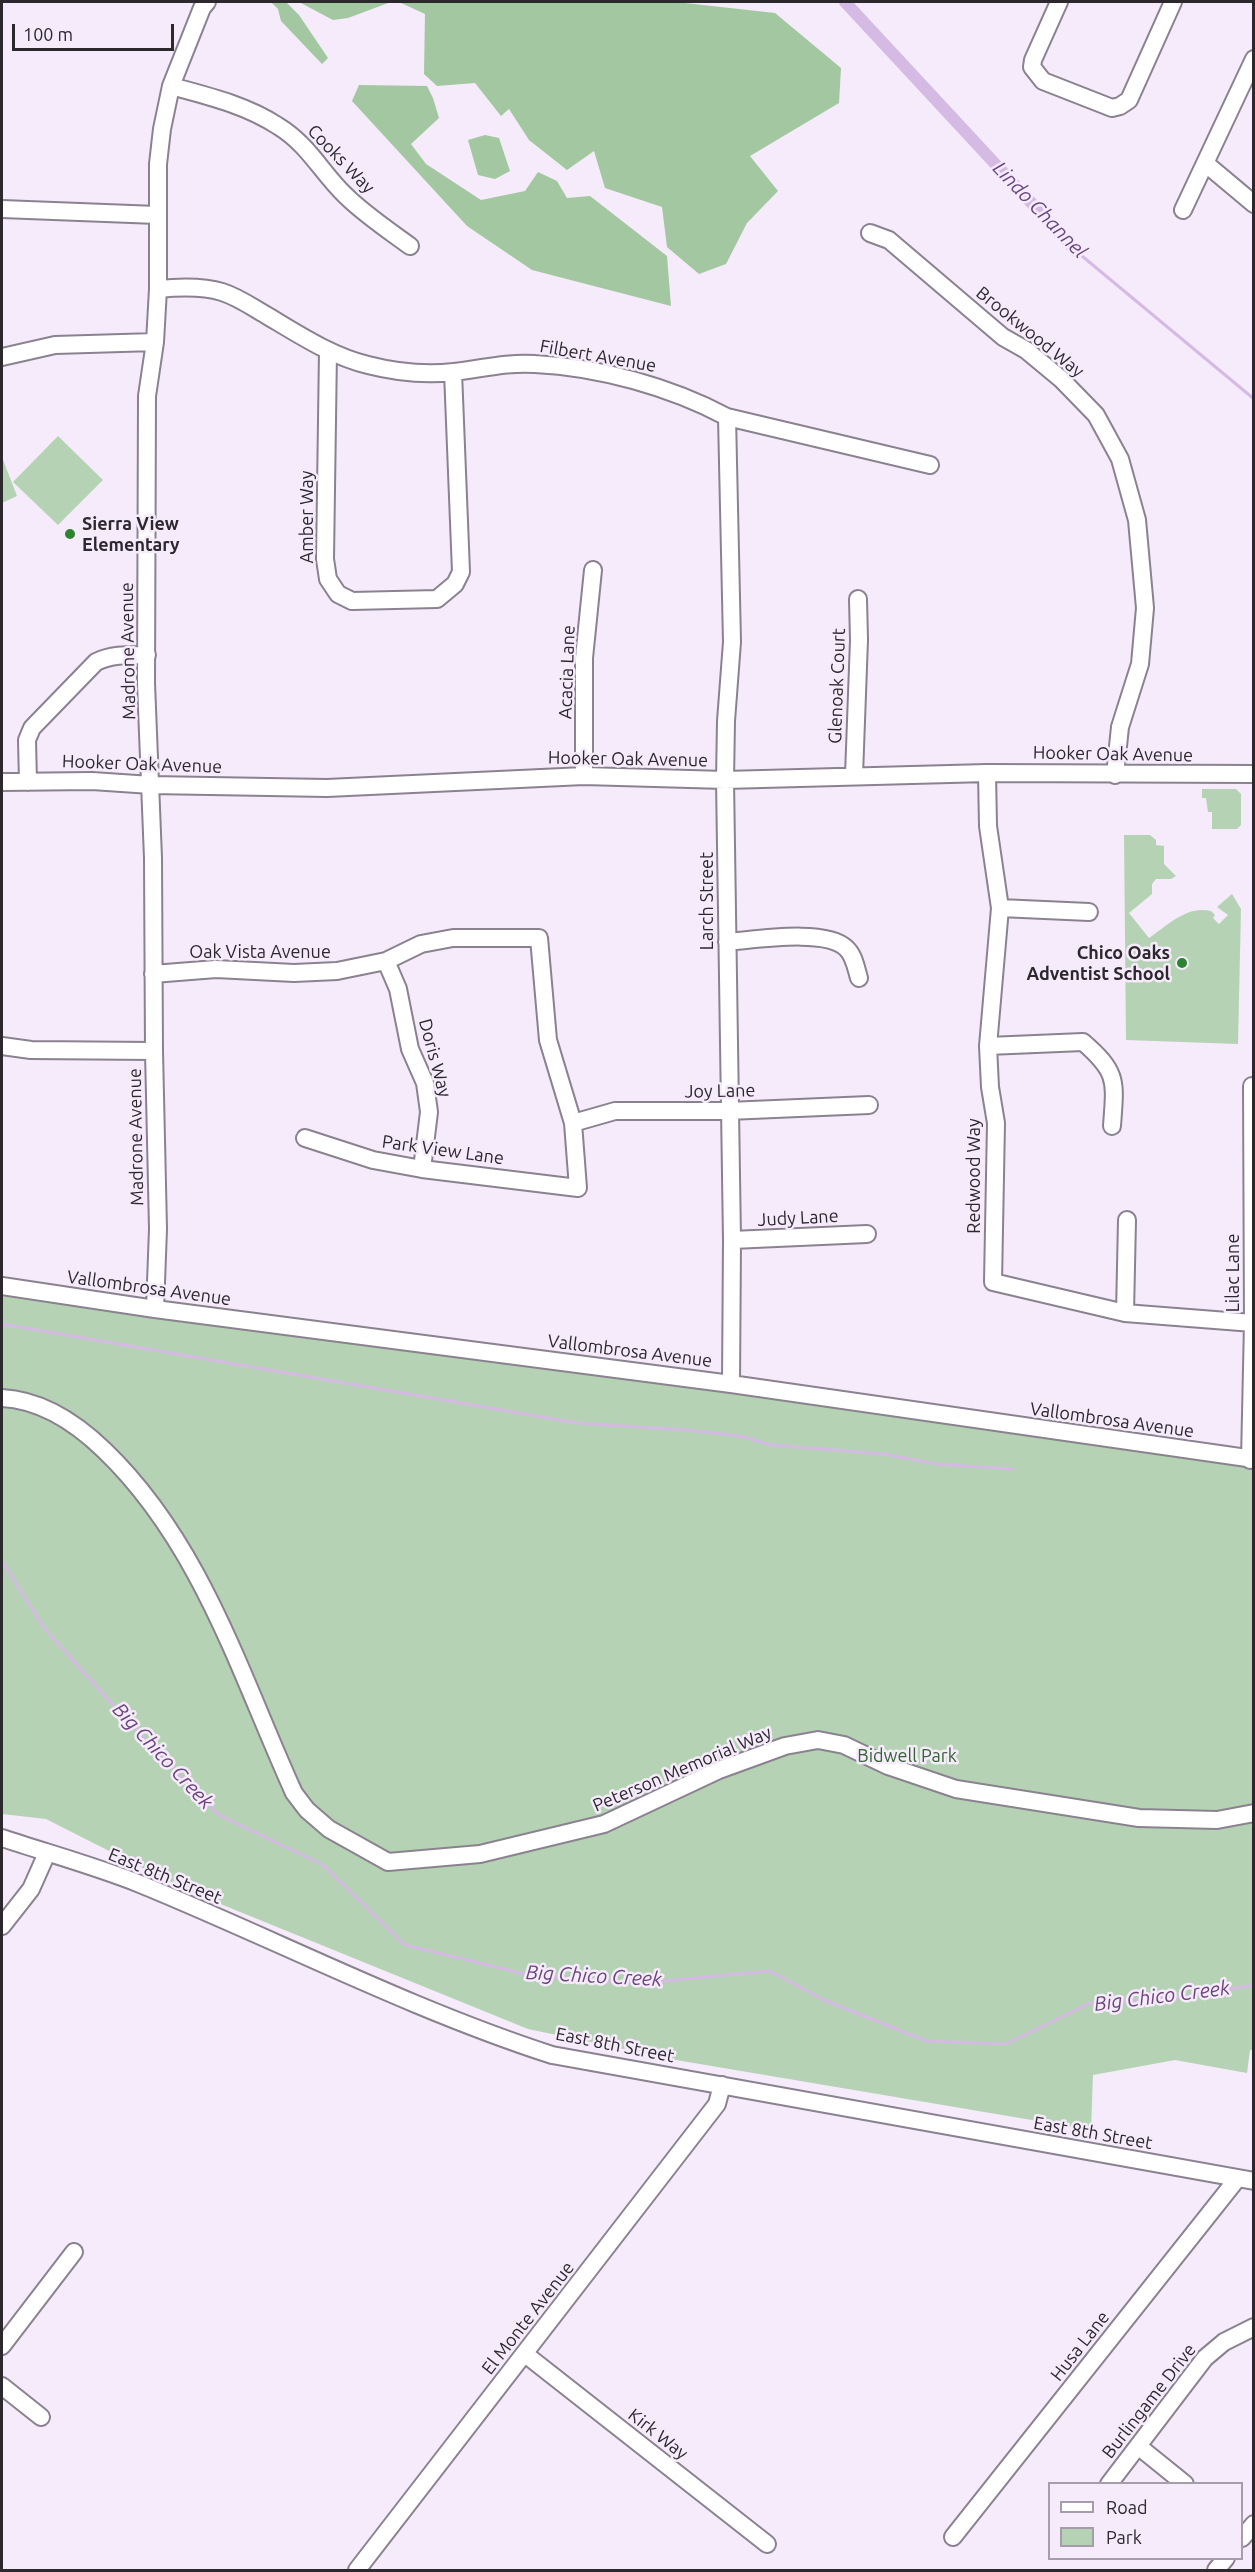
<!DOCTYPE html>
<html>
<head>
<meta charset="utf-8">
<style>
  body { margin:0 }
  #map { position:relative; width:1255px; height:2572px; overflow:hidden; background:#f5ebfb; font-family:Ubuntu,sans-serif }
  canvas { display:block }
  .frame { position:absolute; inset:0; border:3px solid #2c282e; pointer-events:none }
  .legend { position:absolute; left:1048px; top:2482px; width:195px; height:78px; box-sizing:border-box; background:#f5ebfb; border:2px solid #a59da9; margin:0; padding:8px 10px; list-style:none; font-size:18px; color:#2c282e }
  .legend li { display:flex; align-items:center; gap:12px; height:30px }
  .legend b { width:30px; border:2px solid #a59da9 }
  .scale { position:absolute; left:12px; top:24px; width:162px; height:27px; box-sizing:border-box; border:3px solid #2c282e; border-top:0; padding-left:8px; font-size:18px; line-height:21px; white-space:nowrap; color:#2c282e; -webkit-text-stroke:4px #f5ebfb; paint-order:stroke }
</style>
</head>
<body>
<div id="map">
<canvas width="1255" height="2572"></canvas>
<div class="frame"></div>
<ul class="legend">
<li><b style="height:8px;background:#fff"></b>Road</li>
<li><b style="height:16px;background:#b5d3b4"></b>Park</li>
</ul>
<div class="scale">100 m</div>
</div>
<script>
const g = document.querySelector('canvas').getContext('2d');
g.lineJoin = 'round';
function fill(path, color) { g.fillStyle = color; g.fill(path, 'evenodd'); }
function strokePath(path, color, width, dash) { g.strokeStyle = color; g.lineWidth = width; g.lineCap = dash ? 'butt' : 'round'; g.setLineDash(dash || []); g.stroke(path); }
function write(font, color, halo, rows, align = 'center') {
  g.font = font + ' Ubuntu,sans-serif'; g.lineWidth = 5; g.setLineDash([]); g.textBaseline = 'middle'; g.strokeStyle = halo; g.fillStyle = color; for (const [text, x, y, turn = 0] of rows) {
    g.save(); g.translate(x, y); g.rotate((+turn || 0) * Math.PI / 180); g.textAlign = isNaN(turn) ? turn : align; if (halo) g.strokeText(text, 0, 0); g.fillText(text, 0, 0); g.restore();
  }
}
const green = new Path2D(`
  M 58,436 L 103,480 L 58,525 L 13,482 Z
  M 2,457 L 17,496 L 2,503 Z
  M 1202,789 L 1236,789 L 1241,794 L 1241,825 L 1237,829 L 1212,829 L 1212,812 L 1208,812 L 1206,798 L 1202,798 Z
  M 1124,835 L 1150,835 L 1156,840 L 1156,845 L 1164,846 L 1164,864 L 1176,876 L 1171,879 L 1156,879 L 1152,884 L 1152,894 L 1129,913 L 1149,938 C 1168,925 1187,905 1211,911 L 1215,915 L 1213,918 L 1219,924 L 1228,915 L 1217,907 L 1232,894 L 1241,909 L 1238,1044 L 1126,1040 Z
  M 2,1296 L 1253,1459 L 1254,2050 L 1250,2050 L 1247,2073 L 1175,2060 L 1093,2075 L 1091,2130 L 676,2060 L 528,2029 L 186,1890 L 46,1819 L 2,1814 Z`);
const forest = new Path2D(`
  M 271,2 L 286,2 L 299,15 L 328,58 L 322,64 L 281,21 L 278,9 Z
  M 299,2 L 391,2 L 348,18 L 333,20 Z
  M 399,2 L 676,2 L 775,13 L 841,68 L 839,103 L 750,156 L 778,191 L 747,223 L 726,264 L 699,274 L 667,247 L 662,207 L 605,188 L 594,151 L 567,170 L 529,140 L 509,109 L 501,116 L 475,83 L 437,86 L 424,74 L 425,14 Z
  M 359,85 L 427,86 L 433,98 L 439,118 L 411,144 L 426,164 L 481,200 L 525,191 L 538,172 L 557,181 L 567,198 L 590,196 L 667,256 L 671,306 L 532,270 L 467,226 L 352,101 Z
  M 485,135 L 499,138 L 510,171 L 495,179 L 478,175 L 468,140 Z`);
const stream = new Path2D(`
  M 1076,251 L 1254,399
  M 2,1324 L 577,1423 L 686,1430 L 740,1436 L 771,1445 L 884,1454 L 936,1464 L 1013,1469
  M 2,1561 L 45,1629 L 130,1724 L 219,1815 L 323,1865 L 405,1945 L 533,1976 L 641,1983 L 770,1971 L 824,2000 L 926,2041 L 1006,2044 L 1090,2003 L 1181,1997 L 1254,1985`);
const canal = new Path2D(`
  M 845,2 L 1076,251`);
const minor = new Path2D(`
  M 1059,2 L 1033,60 L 1032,67 L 1043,81 L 1112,108 L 1120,106 L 1129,100 L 1173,2
  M 171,86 C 208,96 246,105 278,126 C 309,145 321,172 345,195 C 364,214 388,230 410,246
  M 1205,163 L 1254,204
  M 2,209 L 157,215
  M 1183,210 L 1254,59
  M 870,233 L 889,240 L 1003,337 L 1026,350 L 1061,379 L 1096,415 L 1120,459 L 1137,520 L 1145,608 L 1140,664 L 1120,727 L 1115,775
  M 158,289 C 178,287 203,286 222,292 C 238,297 252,307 266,315 C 298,334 331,356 368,365 C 395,372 426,375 454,372 C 481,369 507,362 535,364 C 599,367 671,387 727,417 L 930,465
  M 328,351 L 325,559 L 328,579 L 338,594 L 352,601 L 437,599 L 455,584 L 461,572 L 453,372
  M 2,357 L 55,345 L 155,342
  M 727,417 L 732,642 L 726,721 L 725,780 L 732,1240 L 731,1384
  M 987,773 L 988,826 L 1000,908 L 988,1046 L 990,1087 L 996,1123 L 993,1282 L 1125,1313 L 1253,1323
  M 854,775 L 859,640 L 858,599
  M 584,776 L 584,658 L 593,570
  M 2,782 L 92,781 L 151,785 L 327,788 L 584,776 L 725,780 L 987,773 L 1254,774
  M 28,782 L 27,740 L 32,728 L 96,662 C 112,654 129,655 147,655
  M 1000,908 L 1089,912
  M 727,942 C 754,940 826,928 846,948 C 854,955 856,968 859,978
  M 386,961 L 398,989 L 410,1049 L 425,1083 L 429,1112 L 422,1169
  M 153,974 L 216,969 L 294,973 L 337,971 L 386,961 L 421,944 L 453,938 L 539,938 L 548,1040 L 573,1123 L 578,1188 L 422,1169 L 373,1160 L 305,1138
  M 2,1046 L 31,1050 L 154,1051
  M 988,1046 L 1083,1042 C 1119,1073 1115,1082 1112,1126
  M 573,1123 L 615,1111 L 728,1111 L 869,1105
  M 732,1240 L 867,1234
  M 2,1286 L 155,1309 L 731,1384 L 1254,1459
  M 155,1309 L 158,1229 L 154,1051 L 153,858 L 146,683 L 147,396 L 155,342 L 158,289 L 158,164 L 162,129 L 171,86 L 202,8 L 207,2
  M 1125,1313 L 1127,1220
  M 2,1398 C 41,1400 76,1423 104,1450 C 201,1543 240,1674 294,1793 L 307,1810 L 329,1829 L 388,1862 L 480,1854 L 604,1824 L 719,1770 L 785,1746 L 818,1740 L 844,1745 L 888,1766 L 956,1789 L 1139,1818 L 1217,1820 L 1254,1813
  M 1250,1460 L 1253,1323 L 1252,1086
  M 2,1838 C 47,1853 95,1866 140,1884 C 277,1940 410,2009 552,2055 L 1254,2181
  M 2,1926 L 31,1889 L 47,1853
  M 2,2346 L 74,2252
  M 525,2354 L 767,2544
  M 2,2386 L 41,2417
  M 1138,2446 L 1185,2484
  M 1109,2484 L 1205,2358 L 1224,2342 L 1254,2327
  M 953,2537 L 1237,2179
  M 1242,2538 L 1254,2524
  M 357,2570 L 717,2104 L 722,2085
  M 1216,2570 L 1226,2558`);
const markers = [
  [70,534,6,"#2d8330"],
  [1182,963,6,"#2d8330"]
];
const streetNames = [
  ["Cooks Way",341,159,46],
  ["Brookwood Way",1030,332,39],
  ["Filbert Avenue",598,356,10],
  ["Amber Way",307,517,-90],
  ["Madrone Avenue",128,651,-91],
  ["Acacia Lane",567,672,-88],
  ["Glenoak Court",837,686,-88],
  ["Hooker Oak Avenue",1113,754,1],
  ["Hooker Oak Avenue",628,759,1],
  ["Hooker Oak Avenue",142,764,2],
  ["Larch Street",707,901,-90],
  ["Oak Vista Avenue",260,952],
  ["Doris Way",435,1058,75],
  ["Joy Lane",720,1091,-1],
  ["Madrone Avenue",136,1137,-91],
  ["Park View Lane",443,1150,8],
  ["Redwood Way",974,1176,-90],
  ["Judy Lane",798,1218,-3],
  ["Lilac Lane",1233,1273,-90],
  ["Vallombrosa Avenue",149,1288,8],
  ["Vallombrosa Avenue",630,1351,7],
  ["Vallombrosa Avenue",1112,1420,8],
  ["Peterson Memorial Way",682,1769,-23],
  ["East 8th Street",165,1876,22],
  ["East 8th Street",615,2045,11],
  ["East 8th Street",1093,2133,10],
  ["El Monte Avenue",528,2318,-52],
  ["Husa Lane",1080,2346,-52],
  ["Burlingame Drive",1149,2401,-52],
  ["Kirk Way",658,2434,38]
];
const poiNames = [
  ["Sierra View",82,524],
  ["Elementary",82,545],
  ["Chico Oaks",1170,953,"right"],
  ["Adventist School",1170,974,"right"]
];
const parkNames = [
  ["Bidwell Park",907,1756]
];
const waterNames = [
  ["Lindo Channel",1040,210,46],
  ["Big Chico Creek",163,1756,47],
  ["Big Chico Creek",594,1976,3],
  ["Big Chico Creek",1162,1996,-7]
];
fill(green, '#b5d3b4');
fill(forest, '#a3c7a1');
strokePath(stream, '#d5bae4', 3);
strokePath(canal, '#d5bae4', 12);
strokePath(minor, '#8b8290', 20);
strokePath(minor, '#fff', 16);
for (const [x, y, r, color] of markers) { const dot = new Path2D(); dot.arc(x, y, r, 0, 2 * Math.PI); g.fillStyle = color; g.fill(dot); strokePath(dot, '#f5ebfb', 2); }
write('18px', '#2c282e', '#f5ebfb', streetNames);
write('bold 18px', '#2c282e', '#f5ebfb', poiNames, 'left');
write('18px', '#336533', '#f5ebfb', parkNames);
write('italic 20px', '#6a457c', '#f5ebfb', waterNames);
</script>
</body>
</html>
